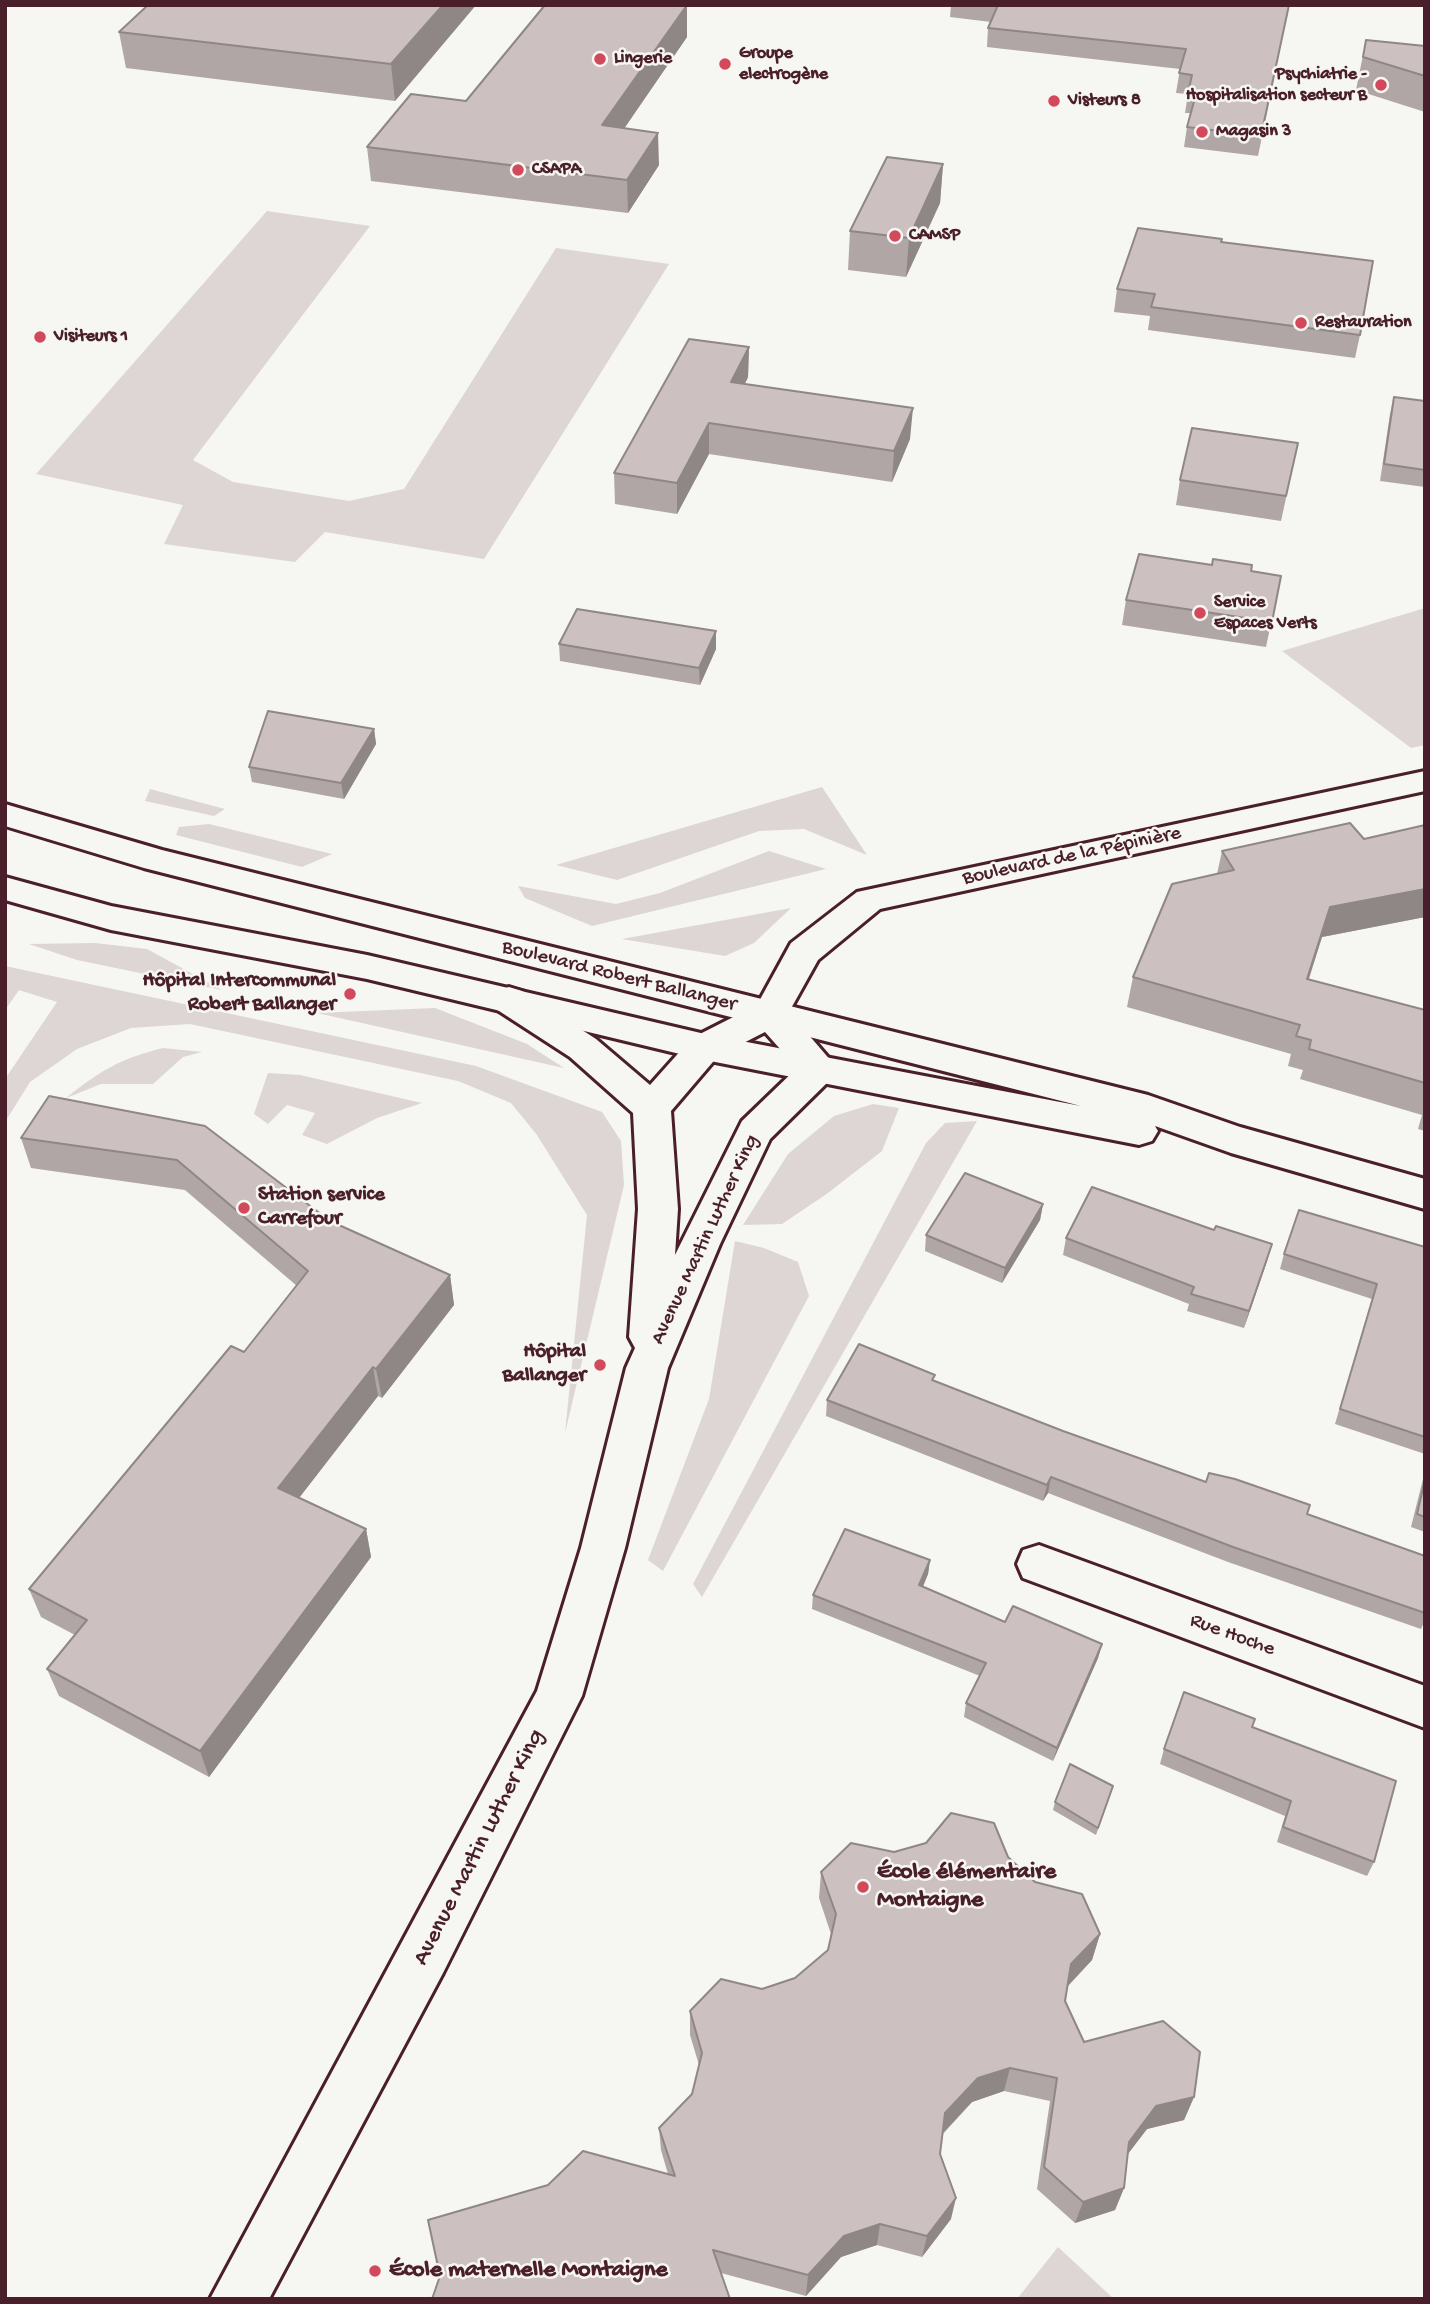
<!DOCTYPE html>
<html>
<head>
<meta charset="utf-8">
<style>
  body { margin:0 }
  #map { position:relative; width:1430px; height:2304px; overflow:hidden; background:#f6f6f2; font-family:"Gochi Hand",sans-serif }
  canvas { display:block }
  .frame { position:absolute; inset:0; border:7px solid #4a1f2b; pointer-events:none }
</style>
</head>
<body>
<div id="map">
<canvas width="1430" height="2304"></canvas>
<div class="frame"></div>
</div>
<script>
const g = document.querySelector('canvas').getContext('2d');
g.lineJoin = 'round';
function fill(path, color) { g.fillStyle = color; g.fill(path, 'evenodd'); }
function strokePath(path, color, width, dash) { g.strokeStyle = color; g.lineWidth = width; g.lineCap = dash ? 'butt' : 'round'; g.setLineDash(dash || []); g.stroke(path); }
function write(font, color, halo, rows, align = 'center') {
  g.font = font + ' "Gochi Hand",sans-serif'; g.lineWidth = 5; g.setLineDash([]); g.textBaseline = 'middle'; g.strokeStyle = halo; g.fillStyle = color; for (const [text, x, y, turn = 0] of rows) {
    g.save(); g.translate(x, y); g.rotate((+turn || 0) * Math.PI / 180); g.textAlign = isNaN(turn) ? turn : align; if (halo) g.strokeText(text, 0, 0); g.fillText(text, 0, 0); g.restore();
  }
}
const green = new Path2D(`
  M 267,211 L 370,226 L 193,460 L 233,482 L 349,501 L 404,489 L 556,248 L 669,264 L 484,559 L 325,532 L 295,562 L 164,544 L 183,505 L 36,474 Z
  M 1425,608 L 1425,745 L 1411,748 L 1282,651 Z
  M 822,787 L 867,855 L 804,829 L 759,831 L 617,880 L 556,865 Z
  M 150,789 L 225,809 L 214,816 L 145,801 Z
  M 209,824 L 332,854 L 302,867 L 176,835 L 179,827 Z
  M 769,851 L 826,869 L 592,926 L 525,898 L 518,886 L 616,904 L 660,893 Z
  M 791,908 L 754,943 L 725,956 L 622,939 Z
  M 95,943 L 147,949 L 222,990 L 77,960 L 29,944 Z
  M 5,966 L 476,1066 L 602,1112 L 621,1141 L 624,1185 L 565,1433 L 587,1215 L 537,1135 L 511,1103 L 458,1081 L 190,1024 L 131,1028 L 77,1049 L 30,1082 L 5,1122 L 5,1079 L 57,1002 L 19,990 L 5,1010 Z
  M 435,1008 L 527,1044 L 564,1068 L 317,1013 Z
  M 163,1048 L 202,1052 L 183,1057 L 153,1084 L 101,1084 L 66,1098 C 101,1070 120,1059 163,1048 Z
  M 268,1073 L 300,1075 L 422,1103 L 377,1118 L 327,1144 L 302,1135 L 315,1113 L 287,1105 L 268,1124 L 254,1114 Z
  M 873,1104 L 899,1108 L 882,1151 L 828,1193 L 782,1224 L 743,1225 L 788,1154 L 834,1116 Z
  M 977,1121 L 702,1597 L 693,1584 L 926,1143 L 945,1123 Z
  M 735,1241 L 764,1248 L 798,1262 L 809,1296 L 663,1571 L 648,1560 L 709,1399 Z
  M 1058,2247 L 1114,2299 L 1017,2299 Z`);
const minor = new Path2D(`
  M 1425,771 L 1425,791 L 880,909 L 818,960 L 789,1012 L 838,1069 L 832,1078 L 770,1139 L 720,1244 L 668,1368 L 625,1548 L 582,1696 L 443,1973 L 269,2299 L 210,2299 L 537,1691 L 581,1548 L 626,1368 L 635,1348 L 629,1337 L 638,1209 L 633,1113 L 570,1057 L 496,1009 L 491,1000 L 496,991 L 509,987 L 522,991 L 596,1039 L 650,1085 L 692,1038 L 757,1005 L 791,943 L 857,892 ZM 765,1032 L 797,1068 L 742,1121 L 675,1255 L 678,1209 L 671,1111 L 718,1056 Z
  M 1039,1545 L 1425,1686 L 1425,1728 L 1023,1578 L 1017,1564 L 1023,1550 Z`);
const major = new Path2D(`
  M 5,804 L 162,850 L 1148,1095 L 1240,1127 L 1425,1179 L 1425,1209 L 1231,1153 L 1155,1126 L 1158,1131 L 1152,1141 L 1139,1145 L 705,1060 L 367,979 L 111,930 L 5,900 L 5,877 L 111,906 L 367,955 L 705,1034 L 1081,1106 L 144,868 L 5,826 Z`);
const wall = new Path2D(`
  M 476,5 L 395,101 L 126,68 L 119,32 Z
  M 951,5 L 1289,5 L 1258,156 L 1184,147 L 1187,127 L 1190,113 L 1185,113 L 1188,94 L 1176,93 L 1180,69 L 987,47 L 988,28 L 991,22 L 950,17 Z
  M 687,37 L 624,128 L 659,165 L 628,213 L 371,181 L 367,147 L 466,101 Z
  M 1366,40 L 1425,46 L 1425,112 L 1356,90 Z
  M 943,164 L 940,203 L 906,277 L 848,270 L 850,231 Z
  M 1222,242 L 1360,335 L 1355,358 L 1148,330 L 1150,316 L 1114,312 L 1117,289 Z
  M 749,347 L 748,377 L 745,384 L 910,439 L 892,482 L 709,454 L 677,514 L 615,504 L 614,473 Z
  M 1394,397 L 1425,401 L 1425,487 L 1380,481 L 1390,414 Z
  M 1298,443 L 1281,521 L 1176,505 L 1180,480 Z
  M 1251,571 L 1281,576 L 1266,647 L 1122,625 L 1126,600 Z
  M 559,644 L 716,649 L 700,685 L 560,661 Z
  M 374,729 L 376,744 L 344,799 L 252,782 L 249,767 Z
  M 1425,825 L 1425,917 L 1322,937 L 1309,979 L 1425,1010 L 1425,1131 L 1418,1129 L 1422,1115 L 1300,1079 L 1303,1070 L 1288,1066 L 1291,1054 L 1127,1007 L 1133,977 L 1217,874 L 1222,851 L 1364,839 Z
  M 49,1096 L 330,1221 L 450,1275 L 454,1305 L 382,1398 L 378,1396 L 299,1498 L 366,1529 L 371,1557 L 209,1777 L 59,1696 L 47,1669 L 75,1635 L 41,1617 L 29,1589 L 244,1352 L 297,1286 L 185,1190 L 31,1168 L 21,1138 Z
  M 1043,1204 L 1040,1220 L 1002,1283 L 925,1251 L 926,1235 Z
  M 1066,1238 L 1267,1261 L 1244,1328 L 1187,1311 L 1189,1304 L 1063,1255 Z
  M 1425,1247 L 1425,1454 L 1335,1424 L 1372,1299 L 1280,1269 L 1284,1254 Z
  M 934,1381 L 1063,1431 L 1206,1482 L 1307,1514 L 1425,1556 L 1425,1620 L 1421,1629 L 1228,1562 L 1048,1493 L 1043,1501 L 826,1416 L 827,1400 Z
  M 1425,1471 L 1425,1532 L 1411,1527 Z
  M 930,1560 L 928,1574 L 923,1587 L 1005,1622 L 1102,1644 L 1098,1658 L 1053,1761 L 964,1717 L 966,1703 L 980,1676 L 812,1609 L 813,1595 Z
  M 1252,1727 L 1374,1862 L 1367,1876 L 1277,1842 L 1285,1816 L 1160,1764 L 1164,1749 Z
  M 1113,1786 L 1096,1835 L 1053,1810 L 1055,1802 Z
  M 894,1852 L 1008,1857 L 1035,1882 L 1100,1934 L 1092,1960 L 1068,1986 L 1065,2001 L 1084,2042 L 1194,2097 L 1184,2120 L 1147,2129 L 1128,2154 L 1124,2188 L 1115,2210 L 1075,2223 L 1037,2189 L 1050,2101 L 1004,2091 L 972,2102 L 943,2134 L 940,2154 L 951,2219 L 922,2257 L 877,2245 L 841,2257 L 806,2296 L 721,2273 L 668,2174 L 661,2150 L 659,2128 L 692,2094 L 699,2065 L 690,2035 L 690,2011 L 795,1978 L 828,1950 L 831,1934 L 819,1898 L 821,1872 Z`);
const shadedWall = new Path2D(`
  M 443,5 L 476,5 L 395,101 L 391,64 Z
  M 687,5 L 687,37 L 604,158 L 602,125 Z
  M 658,133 L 659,165 L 628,213 L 627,180 Z
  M 943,164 L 940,203 L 906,277 L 909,238 Z
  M 749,347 L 748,377 L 730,413 L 731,382 Z
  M 913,408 L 910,439 L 892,482 L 894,451 Z
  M 709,423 L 709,454 L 677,514 L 677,483 Z
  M 716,631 L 716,649 L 700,685 L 699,668 Z
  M 374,729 L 376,744 L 344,799 L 341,783 Z
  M 1425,889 L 1425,917 L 1322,937 L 1299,1008 L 1307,979 L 1330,907 Z
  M 1043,1204 L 1040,1220 L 1002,1283 L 1005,1268 Z
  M 1272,1244 L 1267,1261 L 1244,1328 L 1249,1311 Z
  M 450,1275 L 454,1305 L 382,1398 L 376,1369 Z
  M 373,1367 L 378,1396 L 285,1516 L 278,1488 Z
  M 1051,1477 L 1048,1493 L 1043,1501 L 1047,1485 Z
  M 366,1529 L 371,1557 L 209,1777 L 200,1751 Z
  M 930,1560 L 928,1574 L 917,1600 L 919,1585 Z
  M 1102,1644 L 1098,1658 L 1053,1761 L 1057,1748 Z
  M 1100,1934 L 1092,1960 L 1064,1990 L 1071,1964 Z
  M 1010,2068 L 1004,2091 L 972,2102 L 940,2136 L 945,2113 L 978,2078 Z
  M 1194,2097 L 1184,2120 L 1147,2129 L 1120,2164 L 1129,2142 L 1156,2106 Z
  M 1124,2188 L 1115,2210 L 1075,2223 L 1083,2202 Z
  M 956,2198 L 951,2219 L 922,2257 L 927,2236 Z
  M 880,2224 L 877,2245 L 841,2257 L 806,2296 L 808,2275 L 844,2236 Z`);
const building = new Path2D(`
  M 148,5 L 443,5 L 391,64 L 119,32 Z
  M 545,5 L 687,5 L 602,125 L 658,133 L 627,180 L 367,147 L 411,94 L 466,101 Z
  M 998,5 L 1289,5 L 1261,136 L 1187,127 L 1196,94 L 1188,93 L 1192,75 L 1179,73 L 1186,49 L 988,28 Z
  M 1366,40 L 1425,46 L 1425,76 L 1363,57 Z
  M 887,157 L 943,164 L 909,238 L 850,231 Z
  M 1138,228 L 1222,239 L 1221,242 L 1373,261 L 1360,335 L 1151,307 L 1155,294 L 1117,289 Z
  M 689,339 L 749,347 L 731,382 L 913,408 L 894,451 L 709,423 L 677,483 L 614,473 Z
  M 1394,397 L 1425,401 L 1425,470 L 1384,464 Z
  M 1192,428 L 1298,443 L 1286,496 L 1180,480 Z
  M 1139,554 L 1212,565 L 1213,559 L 1252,565 L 1251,571 L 1281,576 L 1272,622 L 1126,600 Z
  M 577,609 L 716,631 L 699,668 L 559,644 Z
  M 268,711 L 374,729 L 341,783 L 249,767 Z
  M 1350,823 L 1364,839 L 1425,825 L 1425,889 L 1330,907 L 1307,979 L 1425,1010 L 1425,1083 L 1309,1049 L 1311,1040 L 1296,1036 L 1300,1025 L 1133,977 L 1172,884 L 1234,870 L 1222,851 Z
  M 49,1096 L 205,1126 L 330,1221 L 450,1275 L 376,1369 L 373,1367 L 278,1488 L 366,1529 L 200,1751 L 47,1669 L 87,1620 L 29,1589 L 231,1346 L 244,1352 L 308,1271 L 177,1160 L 21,1138 Z
  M 965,1173 L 1043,1204 L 1005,1268 L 926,1235 Z
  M 1092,1187 L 1214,1230 L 1216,1226 L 1272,1244 L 1249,1311 L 1191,1294 L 1194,1287 L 1066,1238 Z
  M 1299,1210 L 1425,1247 L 1425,1437 L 1340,1409 L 1377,1284 L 1284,1254 Z
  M 859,1344 L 935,1375 L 932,1380 L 1063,1431 L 1206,1482 L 1209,1473 L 1235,1479 L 1310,1505 L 1307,1514 L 1425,1556 L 1425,1613 L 1233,1547 L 1051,1477 L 1047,1485 L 827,1400 Z
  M 1425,1480 L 1425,1517 L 1417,1514 Z
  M 845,1529 L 930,1560 L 919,1585 L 1005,1622 L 1013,1606 L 1102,1644 L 1057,1748 L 966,1703 L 986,1663 L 813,1595 Z
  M 1184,1692 L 1255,1719 L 1252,1727 L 1396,1781 L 1374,1862 L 1283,1827 L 1291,1801 L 1164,1749 Z
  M 1070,1764 L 1113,1786 L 1098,1828 L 1055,1802 Z
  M 951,1813 L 994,1823 L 1008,1857 L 1035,1882 L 1082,1894 L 1100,1934 L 1071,1964 L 1065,2001 L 1084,2042 L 1163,2021 L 1200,2052 L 1194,2097 L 1156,2106 L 1129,2142 L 1124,2188 L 1083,2202 L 1044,2167 L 1057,2078 L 1010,2068 L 978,2078 L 945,2113 L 940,2154 L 956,2198 L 927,2236 L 880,2224 L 844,2236 L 808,2275 L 713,2250 L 730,2299 L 432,2299 L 440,2276 L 428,2220 L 548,2185 L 583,2151 L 675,2176 L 659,2128 L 692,2094 L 702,2053 L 690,2011 L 721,1979 L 762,1989 L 795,1978 L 828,1950 L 836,1914 L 821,1872 L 851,1843 L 894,1852 L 926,1843 Z`);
const markers = [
  [600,59,7,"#d1495b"],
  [725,64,7,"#d1495b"],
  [1381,85,7,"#d1495b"],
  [1054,101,7,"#d1495b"],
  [1202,132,7,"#d1495b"],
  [518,170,7,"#d1495b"],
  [895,236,7,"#d1495b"],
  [1301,323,7,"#d1495b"],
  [40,337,7,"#d1495b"],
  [1200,613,7,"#d1495b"],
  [350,994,7,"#d1495b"],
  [244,1208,7,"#d1495b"],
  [600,1365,7,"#d1495b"],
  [863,1887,7,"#d1495b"],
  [375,2271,7,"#d1495b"]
];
const farPoinames = [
  ["Groupe",739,54],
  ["electrogène",739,75],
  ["Lingerie",614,59],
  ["Psychiatrie -",1367,75,"right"],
  ["Hospitalisation secteur B",1367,96,"right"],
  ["Visteurs 8",1068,101],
  ["Magasin 3",1216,132],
  ["CSAPA",532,170],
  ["CAMSP",909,236],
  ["Restauration",1315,323],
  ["Visiteurs 1",54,337],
  ["Service",1214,603],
  ["Espaces Verts",1214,624]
];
const streetNames = [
  ["Boulevard de la Pépinière",1072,857,-12],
  ["Boulevard Robert Ballanger",619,977,14],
  ["Avenue Martin Luther King",706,1240,-65],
  ["Rue Hoche",1232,1636,20]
];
const poiNames = [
  ["Hôpital Intercommunal",336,982],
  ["Robert Ballanger",336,1006],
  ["Station service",258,1196,"left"],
  ["Carrefour",258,1220,"left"],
  ["Hôpital",586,1353],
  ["Ballanger",586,1377]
];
const nearStreetnames = [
  ["Avenue Martin Luther King",480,1848,-63]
];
const nearPoinames = [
  ["École élémentaire",877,1873],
  ["Montaigne",877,1901],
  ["École maternelle Montaigne",389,2271]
];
fill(green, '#ddd6d5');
strokePath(minor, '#4a1f2b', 6);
strokePath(major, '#4a1f2b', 6);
fill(minor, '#f6f6f2');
fill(major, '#f6f6f2');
fill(wall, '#afa6a5');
fill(shadedWall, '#8f8786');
fill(building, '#ccc1c0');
strokePath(building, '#8f8786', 2);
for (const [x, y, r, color] of markers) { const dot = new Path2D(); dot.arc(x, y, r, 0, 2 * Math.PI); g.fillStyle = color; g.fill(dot); strokePath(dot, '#f6f6f2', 2.5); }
write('bold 18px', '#4a1f2b', '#f6f6f2', farPoinames, 'left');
write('21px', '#4a1f2b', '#f6f6f2', streetNames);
write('bold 21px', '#4a1f2b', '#f6f6f2', poiNames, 'right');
write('24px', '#4a1f2b', '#f6f6f2', nearStreetnames);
write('bold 24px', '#4a1f2b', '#f6f6f2', nearPoinames, 'left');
</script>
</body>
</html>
